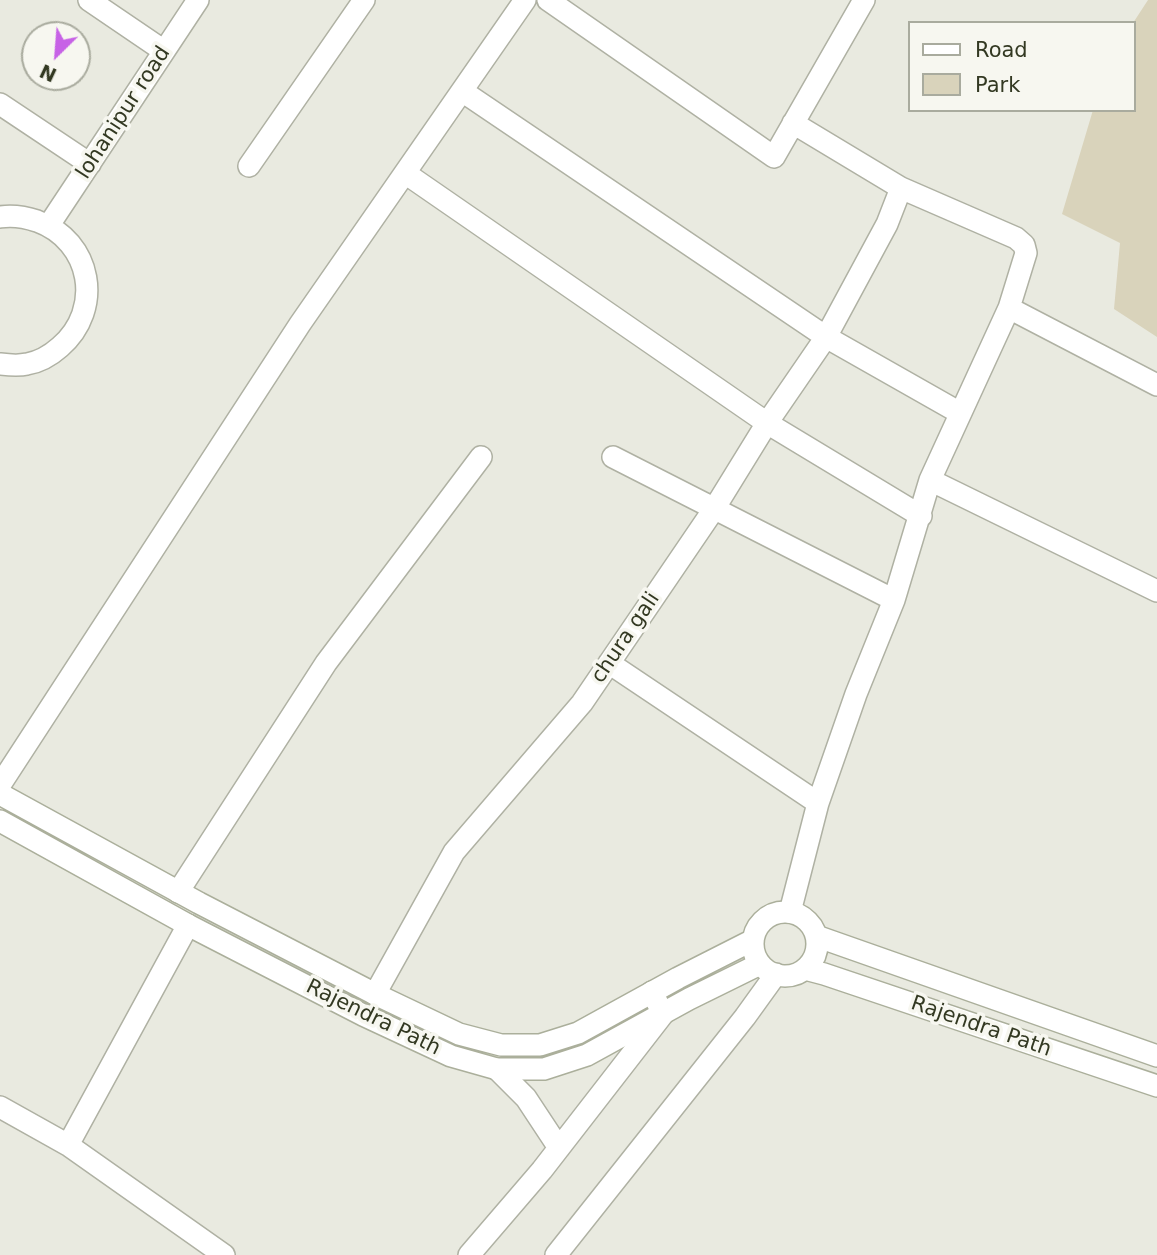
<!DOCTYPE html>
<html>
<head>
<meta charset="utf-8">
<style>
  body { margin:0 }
  #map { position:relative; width:1157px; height:1255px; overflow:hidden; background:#e9eae0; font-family:"DejaVu Sans",sans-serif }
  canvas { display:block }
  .legend { position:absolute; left:908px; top:21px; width:228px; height:91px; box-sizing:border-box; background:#f7f7f0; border:2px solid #a9ab9e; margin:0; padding:9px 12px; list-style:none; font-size:21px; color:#333922 }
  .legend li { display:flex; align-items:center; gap:14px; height:35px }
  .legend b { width:35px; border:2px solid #a9ab9e }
  .north { position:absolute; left:21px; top:21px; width:70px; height:70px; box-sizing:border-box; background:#f7f7f0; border:2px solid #a9ab9e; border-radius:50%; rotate:205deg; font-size:19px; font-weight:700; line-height:28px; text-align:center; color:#333922 }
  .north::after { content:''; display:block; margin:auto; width:24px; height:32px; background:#c762e6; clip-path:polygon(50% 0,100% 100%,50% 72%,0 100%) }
</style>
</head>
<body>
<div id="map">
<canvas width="1157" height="1255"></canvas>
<ul class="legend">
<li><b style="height:9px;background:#fff"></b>Road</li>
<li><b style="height:19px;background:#d9d3bb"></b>Park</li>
</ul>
<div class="north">N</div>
</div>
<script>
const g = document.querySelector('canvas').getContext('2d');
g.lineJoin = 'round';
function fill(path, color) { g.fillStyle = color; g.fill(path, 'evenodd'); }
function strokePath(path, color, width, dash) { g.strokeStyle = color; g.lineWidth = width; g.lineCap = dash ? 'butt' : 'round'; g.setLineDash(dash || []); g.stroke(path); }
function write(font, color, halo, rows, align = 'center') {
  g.font = font + ' "DejaVu Sans",sans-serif'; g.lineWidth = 7; g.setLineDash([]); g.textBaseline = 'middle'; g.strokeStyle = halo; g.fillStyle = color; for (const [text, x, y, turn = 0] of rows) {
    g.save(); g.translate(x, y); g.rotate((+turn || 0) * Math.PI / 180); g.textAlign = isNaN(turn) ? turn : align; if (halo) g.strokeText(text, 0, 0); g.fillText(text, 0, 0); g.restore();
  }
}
const green = new Path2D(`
  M 1148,0 L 1157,0 L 1157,337 L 1114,309 L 1120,243 L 1062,214 L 1093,110 L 1134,110 L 1133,23 Z`);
const minor = new Path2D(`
  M 89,0 L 164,51
  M 548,0 L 774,157 L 864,0
  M 462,91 L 826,337 L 960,413
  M 0,104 L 90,164
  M 249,166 L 364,0
  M 405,173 L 767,423 L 826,337 L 887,224 L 901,188
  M 0,217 C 12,215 25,217 37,221 C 92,241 104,309 60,347 C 51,355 39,362 27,364 C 19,366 8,365 0,364
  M 49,225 L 198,0
  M 1009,308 L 1157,385
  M 613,457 L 894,600
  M 930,480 L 1157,591
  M 609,663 L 818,803
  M 0,785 L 300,324 L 525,0
  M 178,892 L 326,663 L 481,457
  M 790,912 L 818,803 L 856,694 L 894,600 L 930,480 L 1009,308 L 1026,253 L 1024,245 L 1016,238 L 901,188 L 793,123
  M 375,994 L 454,852 L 582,703 L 714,509 L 767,423 L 921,516
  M 497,1069 L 526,1098 L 559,1148
  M 0,1107 L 68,1145 L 224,1255
  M 68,1145 L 188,925
  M 469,1255 L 542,1170 L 663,1014 L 652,992
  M 556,1255 L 745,1017 L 776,974`);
const secondary = new Path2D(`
  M 0,794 L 199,903 L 375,994 L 459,1034 L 501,1045 L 540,1045 L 578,1033 L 678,978 L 753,940
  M 0,821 L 188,925 L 363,1015 L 451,1056 L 497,1069 L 544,1069 L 587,1055 L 689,999 L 760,964
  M753 944a32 32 0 1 1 64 0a32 32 0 1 1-64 0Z
  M 816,936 L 1157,1056
  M 805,969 L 824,974 L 1157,1086`);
const streetNames = [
  ["lohanipur road",124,113,-57],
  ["chura gali",626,638,-56],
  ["Rajendra Path",373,1018,26],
  ["Rajendra Path",981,1027,19]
];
fill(green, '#d9d3bb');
strokePath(minor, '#afb1a3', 24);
strokePath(secondary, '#abaf9b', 24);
strokePath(minor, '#fff', 21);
strokePath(secondary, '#fff', 21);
write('21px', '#333922', '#f7f7f0', streetNames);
</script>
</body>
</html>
